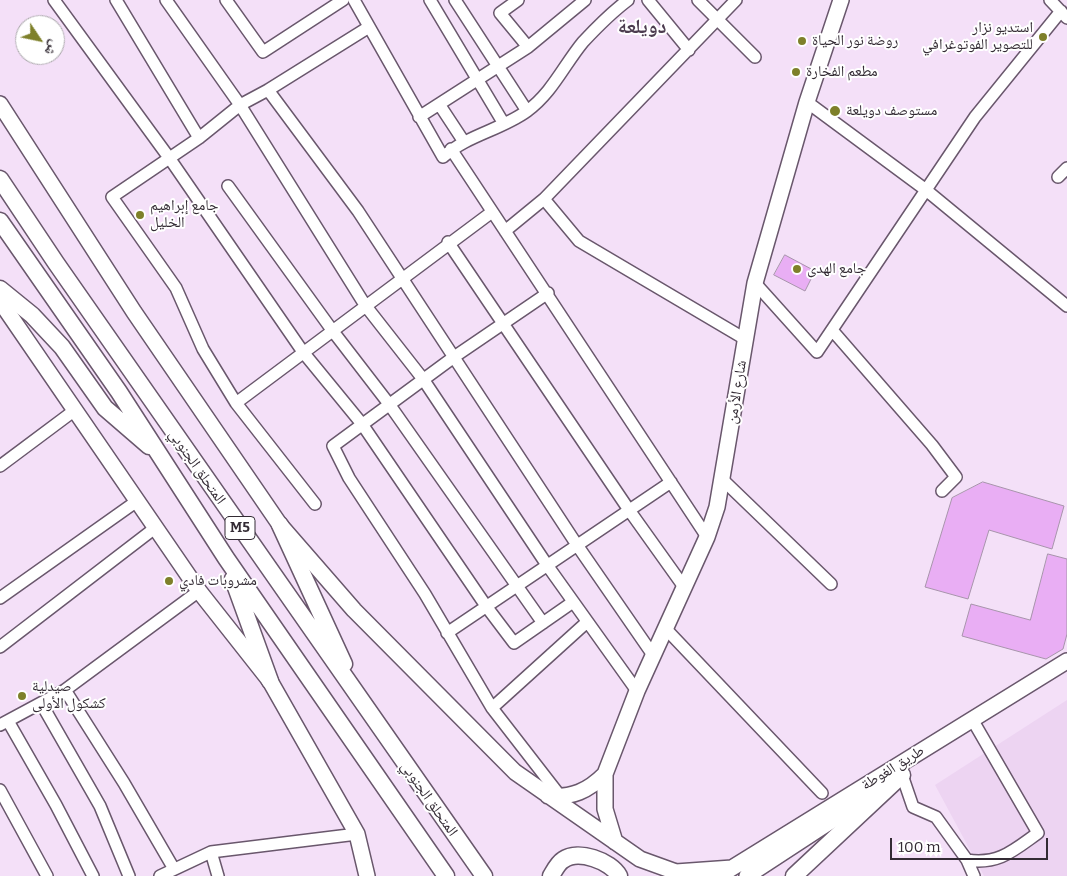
<!DOCTYPE html>
<html>
<head>
<meta charset="utf-8">
<style>
  body { margin:0 }
  #map { position:relative; width:1067px; height:876px; overflow:hidden; background:#f4e0f8; font-family:Bitter,"Noto Naskh Arabic",serif }
  canvas { display:block }
  .north { position:absolute; left:15px; top:15px; width:50px; height:50px; box-sizing:border-box; background:#fff; border:1px solid #adaaae; border-radius:50%; rotate:124deg; font-size:14px; font-weight:700; line-height:20px; text-align:center; color:#332b34 }
  .north::after { content:''; display:block; margin:auto; width:18px; height:22px; background:#7e802a; clip-path:polygon(50% 0,100% 100%,50% 72%,0 100%) }
  .scale { position:absolute; left:890px; top:838px; width:158px; height:22px; box-sizing:border-box; border:2px solid #332b34; border-top:0; padding-left:6px; font-size:15px; line-height:18px; white-space:nowrap; color:#332b34; -webkit-text-stroke:4px #fff; paint-order:stroke }
</style>
</head>
<body>
<div id="map">
<canvas width="1067" height="876"></canvas>
<div class="north">ش</div>
<div class="scale">100 m</div>
</div>
<script>
const g = document.querySelector('canvas').getContext('2d');
g.lineJoin = 'round';
function fill(path, color) { g.fillStyle = color; g.fill(path, 'evenodd'); }
function strokePath(path, color, width, dash) { g.strokeStyle = color; g.lineWidth = width; g.lineCap = dash ? 'butt' : 'round'; g.setLineDash(dash || []); g.stroke(path); }
function write(font, color, halo, rows, align = 'center') {
  g.font = font + ' Bitter,"Noto Naskh Arabic",serif'; g.lineWidth = 4; g.setLineDash([]); g.textBaseline = 'middle'; g.strokeStyle = halo; g.fillStyle = color; for (const [text, x, y, turn = 0] of rows) {
    g.save(); g.translate(x, y); g.rotate((+turn || 0) * Math.PI / 180); g.textAlign = isNaN(turn) ? turn : align; if (halo) g.strokeText(text, 0, 0); g.fillText(text, 0, 0); g.restore();
  }
}
const built = new Path2D(`
  M 1067,700 L 1067,876 L 984,876 L 935,785 Z`);
const building = new Path2D(`
  M 785,255 L 815,271 L 805,291 L 774,275 Z
  M 983,482 L 1064,506 L 1052,549 L 989,530 L 968,599 L 925,587 L 952,498 Z
  M 1048,554 L 1067,559 L 1067,634 L 1063,649 L 1046,659 L 962,636 L 971,604 L 1030,620 Z`);
const minor = new Path2D(`
  M 54,0 L 170,159 L 303,352 L 362,424 L 486,606 L 514,643 L 573,602
  M 116,0 L 199,138
  M 166,0 L 240,105 L 365,305 L 423,379 L 547,565 L 637,691
  M 226,0 L 263,52 L 343,0
  M 354,0 L 443,157 C 467,135 501,130 527,111 C 552,93 564,65 583,42 C 597,27 612,12 628,0
  M 430,0 L 504,124
  M 455,0 L 527,111
  M 518,0 L 500,13 L 528,47
  M 648,0 L 689,50
  M 698,0 L 755,57
  M 1050,0 L 1067,18
  M 268,90 L 358,211 L 577,545 L 653,655
  M 807,102 L 926,190 L 1067,306
  M 439,104 L 464,142
  M 419,117 L 528,47 L 585,0
  M 451,149 L 707,537
  M 1058,177 L 1067,168
  M 228,186 L 332,330 L 389,404 L 543,623
  M 544,199 L 579,241 L 745,339
  M 505,231 L 544,199 L 736,0
  M 448,242 L 629,510 L 684,587
  M 755,283 L 817,352 L 975,117 L 1061,11
  M 548,293 L 454,357 L 333,446 L 349,478 L 425,594 L 492,708 L 561,797
  M 832,330 L 932,445 L 956,477 L 942,491
  M 236,403 L 492,212
  M 0,466 L 75,410
  M 723,480 L 831,584
  M 315,504 L 236,403 L 203,349 L 176,288 L 112,197 L 199,138 L 240,105 L 268,90 L 369,27
  M 0,598 L 137,501
  M 665,628 L 822,793
  M 447,633 L 671,482
  M 0,647 L 155,528
  M 65,690 L 124,783 L 174,869
  M 41,703 L 100,806 L 129,876
  M 492,708 L 587,622
  M 8,721 L 56,805 L 93,876
  M 0,725 L 65,690 L 199,591
  M 902,775 L 913,807 L 936,817 L 967,860 L 974,876
  M 0,790 L 47,876
  M 211,852 L 218,876
  M 967,860 C 999,865 1014,850 1038,833 L 976,726
  M 160,876 L 211,852 L 357,834`);
const major = new Path2D(`
  M 0,104 L 134,312 L 280,525 L 354,610 L 515,772 L 640,859 L 676,872 L 732,868
  M 0,301 L 199,591 L 270,681 L 357,834 L 367,876
  M 548,796 C 572,798 588,791 605,774
  M 615,842 L 605,809 L 605,774 L 637,691 L 707,537 L 717,507 L 755,283 L 807,102 L 841,0
  M 724,873 L 1067,661
  M 747,876 L 880,789`);
const highway = new Path2D(`
  M 0,179 L 56,263 L 484,876
  M 0,221 L 119,392 L 226,558 L 446,876
  M 0,289 L 32,315 L 62,347 L 105,408 L 149,446
  M 280,525 L 344,664
  M 233,579 L 270,681
  M 551,876 C 554,871 558,863 563,860 C 578,849 611,861 619,876
  M 794,876 L 902,775`);
const markers = [
  [1043,37,5,"#7e802a"],
  [802,41,5,"#7e802a"],
  [796,72,5,"#7e802a"],
  [835,111,6,"#7e802a"],
  [140,215,5,"#7e802a"],
  [797,269,5,"#7e802a"],
  [169,581,5,"#7e802a"],
  [22,696,5,"#7e802a"]
];
const shields = [
  [240,528,30]
];
const shieldNames = [
  ["M5",240,528]
];
const poiNames = [
  ["استديو نزار",1033,28,"right"],
  ["للتصوير الفوتوغرافي",1033,45,"right"],
  ["روضة نور الحياة",812,41],
  ["مطعم الفخارة",806,72],
  ["مستوصف دويلعة",846,111],
  ["جامع إبراهيم",150,206],
  ["الخليل",150,223],
  ["جامع الهدى",807,269],
  ["مشروبات فادي",179,581],
  ["صيدلية",32,687],
  ["كشكول الأولى",32,704]
];
const streetNames = [
  ["شارع الأرمن",737,392,-81],
  ["المتحلق الجنوبي",197,467,55],
  ["طريق الغوطة",893,768,-32],
  ["المتحلق الجنوبي",429,799,55]
];
const districtNames = [
  ["دويلعة",642,27]
];
fill(built, '#edd4f2');
fill(building, '#e9aef4');
strokePath(building, '#a794ab', 1);
strokePath(minor, '#69576c', 14);
strokePath(major, '#69576c', 18);
strokePath(highway, '#69576c', 19);
strokePath(minor, '#fff', 11);
strokePath(major, '#fff', 15);
strokePath(highway, '#fff', 16);
for (const [x, y, r, color] of markers) { const dot = new Path2D(); dot.arc(x, y, r, 0, 2 * Math.PI); g.fillStyle = color; g.fill(dot); strokePath(dot, '#fff', 2); }
for (const [x, y, w] of shields) { const box = new Path2D(); box.roundRect(x - w / 2, y - 11.5, w, 23, 4); g.fillStyle = '#fff'; g.fill(box); strokePath(box, '#332b34', 1); }
write('bold 14px', '#332b34', null, shieldNames);
write('15px', '#332b34', '#fff', poiNames, 'left');
write('15px', '#332b34', '#fff', streetNames);
write('bold 20px', '#4d3d50', '#fff', districtNames);
</script>
</body>
</html>
